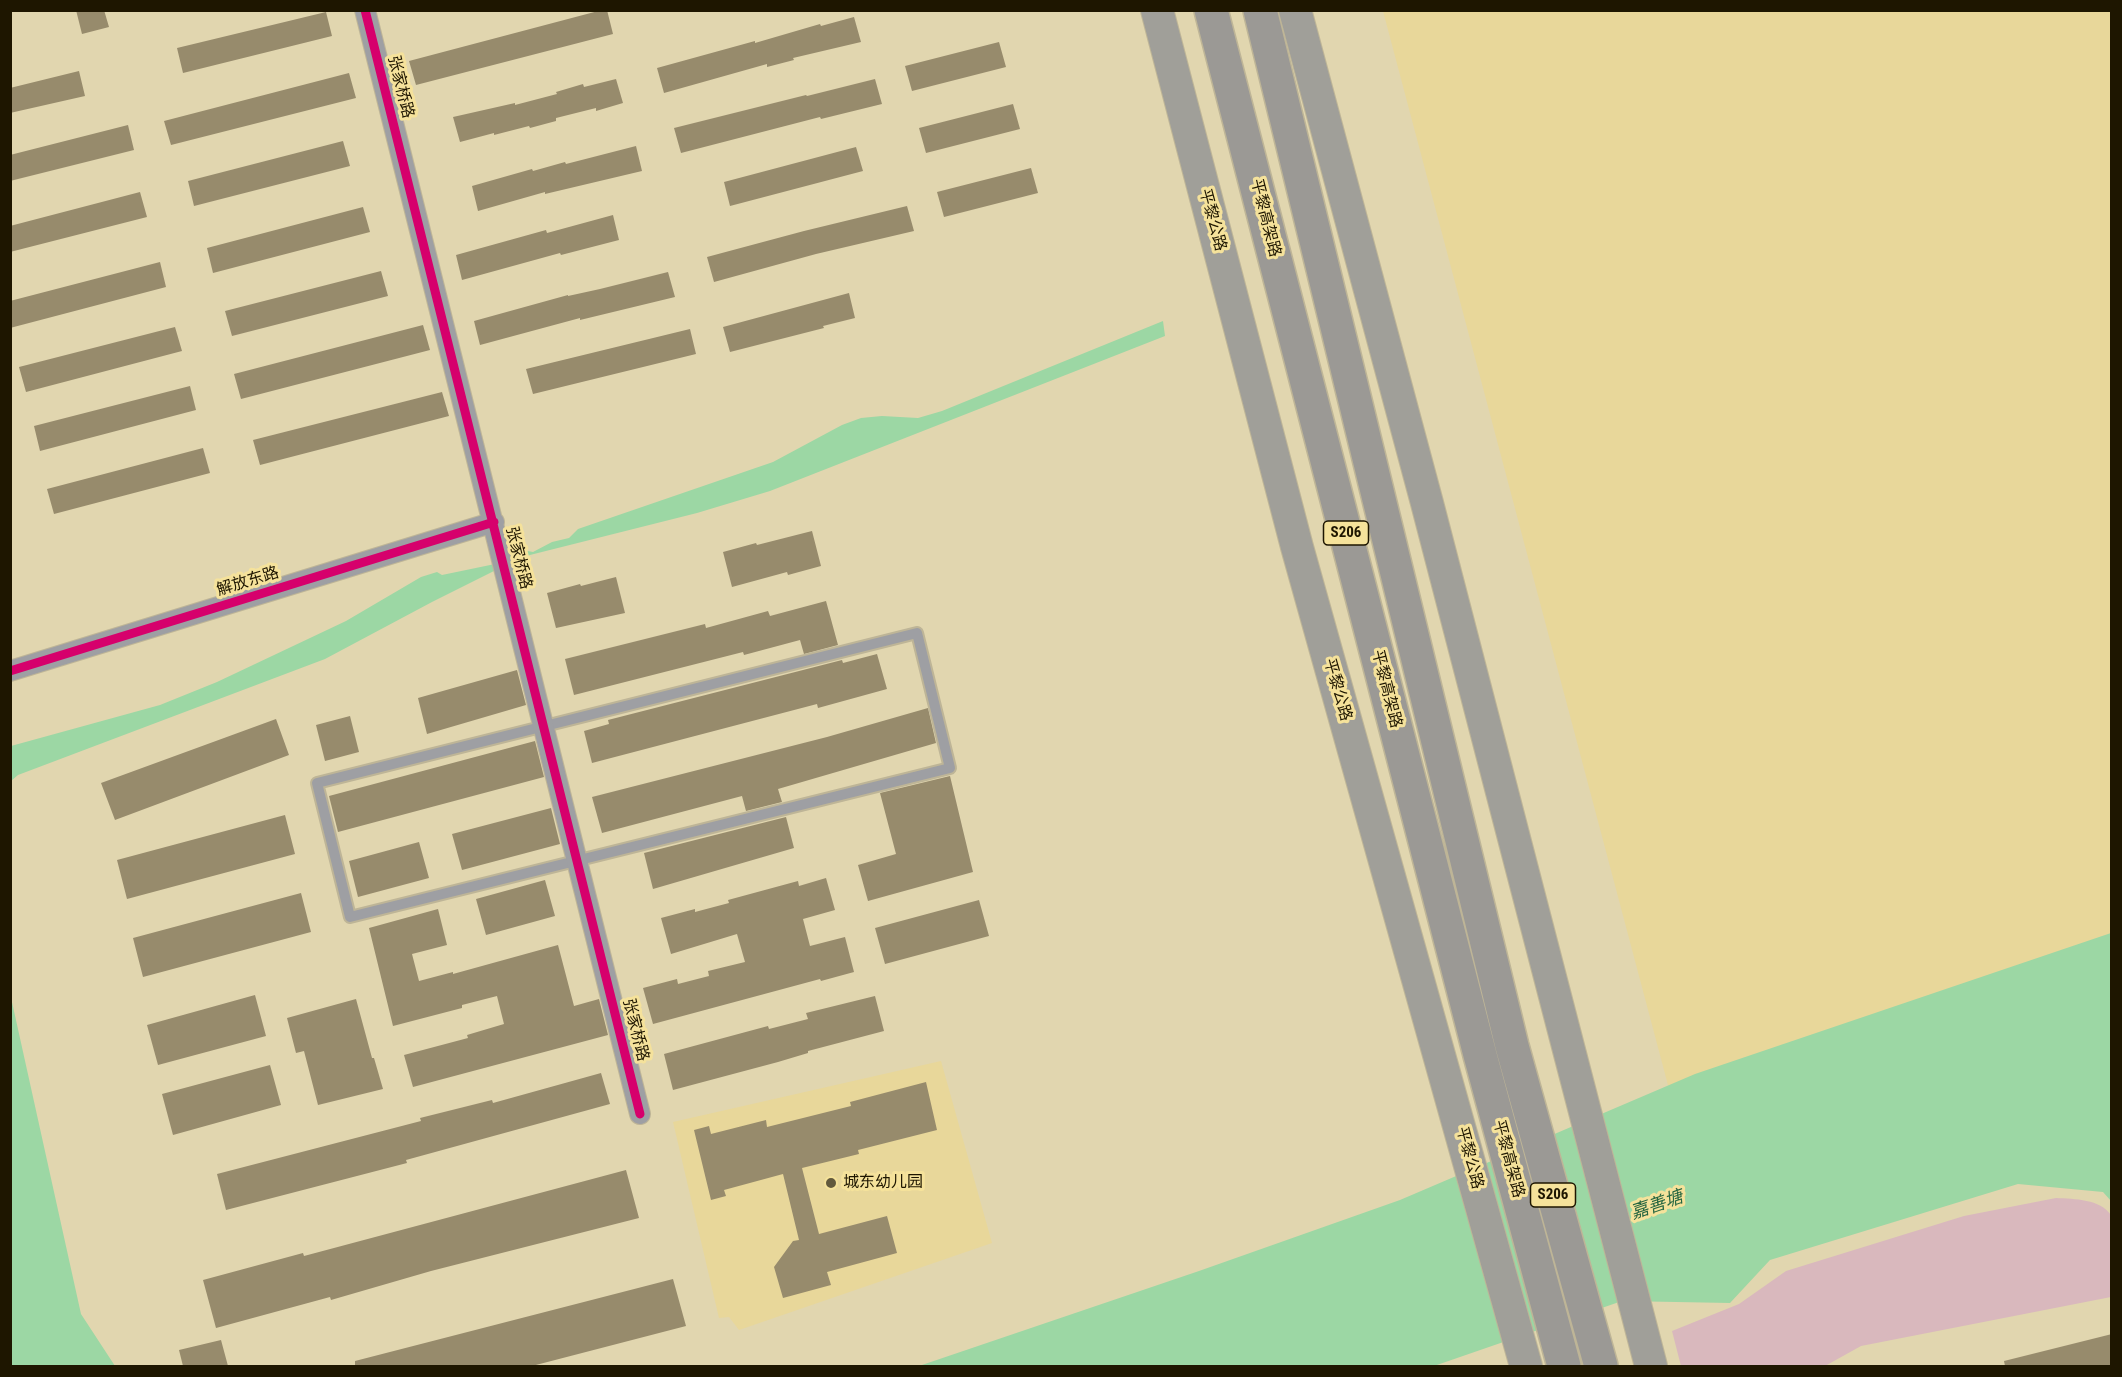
<!DOCTYPE html>
<html>
<head>
<meta charset="utf-8">
<style>
  body { margin:0 }
  #map { position:relative; width:2122px; height:1377px; overflow:hidden; background:#e1d6af; font-family:"Roboto Condensed",sans-serif }
  canvas { display:block }
  .frame { position:absolute; inset:0; border:12px solid #1e1600; pointer-events:none }
</style>
</head>
<body>
<div id="map">
<canvas width="2122" height="1377"></canvas>
<div class="frame"></div>
</div>
<script>
const g = document.querySelector('canvas').getContext('2d');
g.lineJoin = 'round';
function fill(path, color) { g.fillStyle = color; g.fill(path, 'evenodd'); }
function strokePath(path, color, width, dash) { g.strokeStyle = color; g.lineWidth = width; g.lineCap = dash ? 'butt' : 'round'; g.setLineDash(dash || []); g.stroke(path); }
function write(font, color, halo, rows, align = 'center') {
  g.font = font + ' "Roboto Condensed","Noto Sans SC",sans-serif'; g.lineWidth = 6; g.setLineDash([]); g.textBaseline = 'middle'; g.strokeStyle = halo; g.fillStyle = color; for (const [text, x, y, turn = 0] of rows) {
    g.save(); g.translate(x, y); g.rotate((+turn || 0) * Math.PI / 180); g.textAlign = isNaN(turn) ? turn : align; if (halo) g.strokeText(text, 0, 0); g.fillText(text, 0, 0); g.restore();
  }
}
const built = new Path2D(`
  M 1383,11 L 2111,11 L 2111,1007 L 1686,1153 Z
  M 941,1061 L 992,1243 L 739,1330 L 729,1317 L 719,1318 L 673,1122 Z`);
const green = new Path2D(`
  M 2056,1198 C 2075,1199 2100,1199 2111,1215 L 2111,1297 L 1861,1346 L 1825,1366 L 1681,1366 L 1672,1331 L 1739,1304 L 1786,1271 L 1964,1216 Z`);
const water = new Path2D(`
  M 1163,321 L 1165,336 L 770,491 L 697,513 L 522,557 L 432,602 L 325,659 L 18,775 L 11,781 L 11,746 L 160,705 L 217,682 L 346,621 L 421,577 L 437,572 L 442,575 L 495,564 L 517,549 L 533,552 L 552,542 L 569,538 L 578,529 L 773,462 L 842,425 L 861,418 L 882,416 L 918,418 L 942,411 Z
  M 2111,933 L 2111,1201 L 2103,1192 L 2018,1184 L 1770,1260 L 1730,1303 L 1622,1301 L 1434,1366 L 919,1366 L 1199,1271 L 1400,1200 L 1695,1074 Z
  M 10,993 L 81,1314 L 115,1366 L 11,1366 Z`);
const building = new Path2D(`
  M 76,10 L 104,10 L 109,27 L 82,34 Z
  M 602,10 L 607,10 L 613,34 L 416,85 L 409,61 Z
  M 326,12 L 332,36 L 183,73 L 177,48 Z
  M 854,17 L 861,42 L 793,58 L 794,60 L 767,67 L 767,64 L 664,93 L 657,68 L 755,41 L 755,43 L 820,24 L 821,26 Z
  M 999,42 L 1006,67 L 912,91 L 905,66 Z
  M 79,71 L 85,96 L 10,113 L 10,88 Z
  M 349,73 L 356,98 L 171,145 L 164,121 Z
  M 616,79 L 623,103 L 596,111 L 596,108 L 556,118 L 556,121 L 530,128 L 529,126 L 494,135 L 494,133 L 460,142 L 453,117 L 515,103 L 515,105 L 557,94 L 556,92 L 583,84 L 584,87 Z
  M 875,79 L 882,104 L 821,119 L 820,117 L 681,153 L 674,128 L 806,95 L 807,96 Z
  M 1013,104 L 1020,129 L 926,153 L 919,128 Z
  M 128,125 L 134,150 L 10,181 L 10,155 Z
  M 343,141 L 350,166 L 194,206 L 188,181 Z
  M 636,146 L 642,171 L 545,194 L 545,192 L 478,211 L 472,186 L 532,169 L 533,171 L 565,162 L 566,164 Z
  M 856,147 L 863,171 L 730,206 L 724,182 Z
  M 1031,168 L 1038,193 L 944,217 L 937,192 Z
  M 140,192 L 147,217 L 10,252 L 10,226 Z
  M 907,206 L 914,231 L 816,254 L 714,282 L 707,257 L 804,231 Z
  M 363,207 L 370,232 L 213,273 L 207,248 Z
  M 613,215 L 619,240 L 561,255 L 560,253 L 462,280 L 456,255 L 546,230 L 547,233 Z
  M 160,262 L 166,287 L 10,328 L 10,301 Z
  M 381,271 L 388,296 L 232,336 L 225,311 Z
  M 668,272 L 675,297 L 580,320 L 580,318 L 480,345 L 474,321 L 568,295 L 568,296 L 600,289 Z
  M 849,293 L 855,318 L 823,326 L 824,328 L 730,352 L 723,327 Z
  M 423,325 L 430,350 L 241,399 L 234,374 Z
  M 175,327 L 182,351 L 26,392 L 19,367 Z
  M 690,329 L 696,354 L 533,394 L 526,369 Z
  M 190,386 L 196,410 L 40,451 L 34,426 Z
  M 442,392 L 449,416 L 260,465 L 253,440 Z
  M 203,448 L 210,473 L 54,514 L 47,489 Z
  M 812,531 L 821,566 L 788,575 L 787,572 L 732,587 L 723,552 L 756,543 L 757,545 Z
  M 616,577 L 625,613 L 556,628 L 547,593 L 580,584 L 581,586 Z
  M 826,601 L 838,645 L 804,654 L 800,640 L 744,655 L 743,652 L 574,695 L 565,659 L 705,624 L 706,628 L 768,611 L 770,616 Z
  M 877,654 L 887,689 L 818,708 L 817,704 L 592,763 L 584,731 L 609,724 L 608,720 L 842,660 L 843,663 Z
  M 517,670 L 526,705 L 427,734 L 418,698 Z
  M 928,708 L 936,743 L 778,789 L 782,802 L 746,811 L 742,796 L 602,833 L 592,797 L 827,737 Z
  M 350,716 L 359,752 L 325,761 L 316,725 Z
  M 276,719 L 289,755 L 115,820 L 101,783 Z
  M 535,741 L 544,777 L 338,832 L 329,796 Z
  M 950,776 L 973,872 L 868,901 L 858,865 L 896,854 L 880,793 Z
  M 551,808 L 560,844 L 462,870 L 452,834 Z
  M 285,815 L 295,854 L 127,899 L 117,860 Z
  M 786,817 L 794,848 L 653,889 L 644,853 Z
  M 419,842 L 429,878 L 358,897 L 349,861 Z
  M 826,878 L 835,910 L 803,919 L 810,946 L 845,937 L 854,972 L 821,981 L 820,979 L 653,1024 L 643,988 L 677,979 L 678,984 L 709,976 L 708,971 L 745,962 L 737,934 L 671,954 L 661,918 L 695,909 L 695,912 L 729,903 L 728,900 L 798,881 L 799,886 Z
  M 545,880 L 555,916 L 486,935 L 476,899 Z
  M 301,893 L 311,932 L 143,977 L 133,938 Z
  M 979,900 L 989,936 L 885,964 L 875,928 Z
  M 438,909 L 447,945 L 412,954 L 419,981 L 453,972 L 453,974 L 558,945 L 574,1006 L 599,999 L 608,1035 L 413,1087 L 404,1055 L 468,1038 L 467,1035 L 504,1024 L 497,996 L 462,1005 L 462,1008 L 393,1026 L 369,928 Z
  M 255,995 L 266,1036 L 158,1065 L 147,1025 Z
  M 875,996 L 884,1031 L 808,1051 L 808,1053 L 778,1062 L 673,1090 L 664,1054 L 768,1026 L 769,1029 L 808,1019 L 806,1013 Z
  M 356,999 L 372,1058 L 374,1058 L 383,1089 L 318,1105 L 304,1051 L 296,1053 L 287,1018 Z
  M 270,1065 L 281,1105 L 173,1135 L 162,1094 Z
  M 601,1073 L 610,1104 L 406,1160 L 407,1163 L 226,1210 L 217,1174 L 421,1121 L 420,1118 L 492,1100 L 493,1103 Z
  M 926,1082 L 937,1130 L 858,1150 L 859,1154 L 802,1168 L 819,1234 L 887,1216 L 897,1253 L 827,1272 L 831,1285 L 783,1298 L 774,1267 L 793,1241 L 799,1240 L 783,1174 L 724,1190 L 726,1196 L 711,1200 L 694,1130 L 709,1126 L 711,1134 L 766,1120 L 767,1127 L 851,1106 L 850,1102 Z
  M 626,1170 L 639,1218 L 431,1271 L 331,1300 L 330,1297 L 216,1328 L 203,1280 L 303,1253 L 304,1256 Z
  M 673,1279 L 686,1326 L 532,1366 L 355,1366 L 355,1361 Z
  M 2112,1334 L 2112,1366 L 2005,1366 L 2004,1361 Z
  M 221,1340 L 228,1366 L 183,1366 L 179,1350 Z`);
const lane = new Path2D(`
  M 917,633 L 950,768 L 350,917 L 317,783 Z`);
const street = new Path2D(`
  M 365,10 L 640,1114
  M 10,671 L 494,522`);
const primary = new Path2D(`
  M 1157,10 L 1297,547 L 1526,1366
  M 1295,10 L 1427,503 L 1651,1366`);
const highway = new Path2D(`
  M 1211,10 L 1480,1055 L 1564,1366
  M 1260,10 L 1512,1046 L 1601,1366`);
const cycleway = new Path2D(`
  M 365,10 L 640,1114
  M 10,671 L 494,522`);
const markers = [
  [831,1183,6,"#62593d"]
];
const shields = [
  [1346,533,45],
  [1553,1195,45]
];
const shieldNames = [
  ["S206",1346,533],
  ["S206",1553,1195]
];
const streetNames = [
  ["张家桥路",400,87,76],
  ["平黎高架路",1265,218,76],
  ["平黎公路",1212,220,75],
  ["张家桥路",518,558,76],
  ["解放东路",248,582,-17],
  ["平黎高架路",1386,689,76],
  ["平黎公路",1337,690,74],
  ["张家桥路",635,1030,76],
  ["平黎公路",1469,1158,75],
  ["平黎高架路",1508,1159,75]
];
const poiNames = [
  ["城东幼儿园",843,1183]
];
const waterNames = [
  ["嘉善塘",1657,1206,-19]
];
fill(built, '#e8d79a');
fill(green, '#d9b8bd');
fill(water, '#9cd7a4');
fill(building, '#978b6c');
strokePath(lane, '#beb597', 14);
strokePath(street, '#beb597', 22);
strokePath(primary, '#beb597', 34);
strokePath(highway, '#beb597', 36);
strokePath(lane, '#9e9fa3', 10);
strokePath(street, '#9e9fa3', 20);
strokePath(primary, '#a09f99', 32);
strokePath(highway, '#9b9995', 33);
strokePath(cycleway, '#d6006c', 9);
for (const [x, y, r, color] of markers) { const dot = new Path2D(); dot.arc(x, y, r, 0, 2 * Math.PI); g.fillStyle = color; g.fill(dot); strokePath(dot, '#f5e29b', 2); }
for (const [x, y, w] of shields) { const box = new Path2D(); box.roundRect(x - w / 2, y - 12, w, 24, 4.5); g.fillStyle = '#f5e29b'; g.fill(box); strokePath(box, '#1e1600', 1.5); }
write('bold 15px', '#1e1600', null, shieldNames);
write('16px', '#1e1600', '#f5e29b', streetNames);
write('16px', '#1e1600', '#f5e29b', poiNames, 'left');
write('italic 18px', '#276641', '#f5e29b', waterNames);
</script>
</body>
</html>
